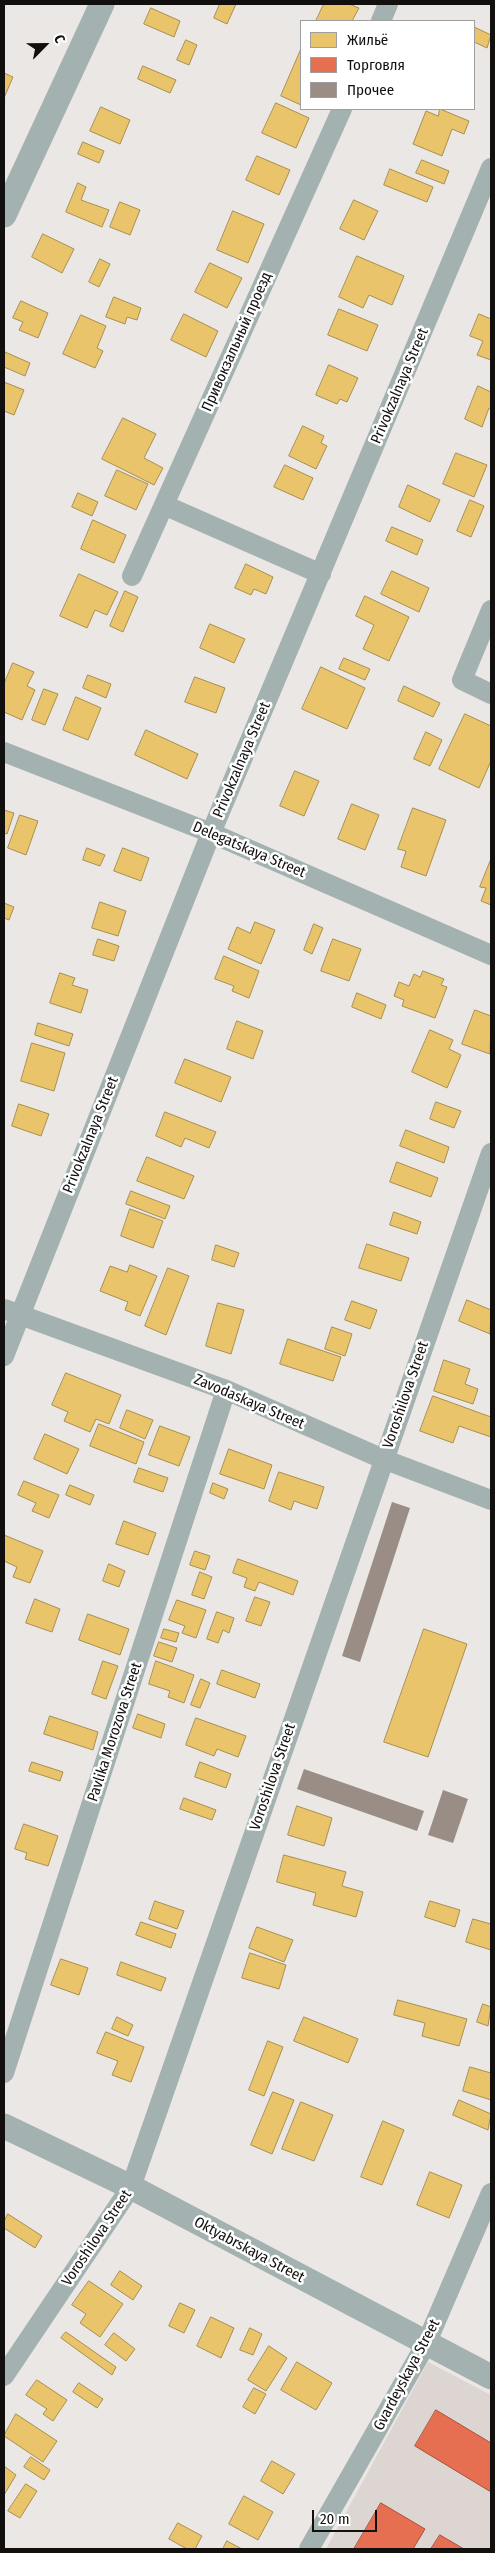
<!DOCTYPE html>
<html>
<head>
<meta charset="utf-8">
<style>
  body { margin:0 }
  #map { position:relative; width:495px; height:2553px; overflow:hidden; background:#eae7e5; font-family:"Fira Sans Condensed",sans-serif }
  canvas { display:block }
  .frame { position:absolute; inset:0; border:5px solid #11100f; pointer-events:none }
  .legend { position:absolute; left:300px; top:20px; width:175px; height:90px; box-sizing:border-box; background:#fff; border:1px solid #a09f9f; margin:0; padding:6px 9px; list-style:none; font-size:15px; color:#11100f }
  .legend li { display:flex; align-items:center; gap:10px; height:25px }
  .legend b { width:25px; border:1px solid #a09f9f }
  .north { position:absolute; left:20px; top:20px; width:50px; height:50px; -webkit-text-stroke:4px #fff; paint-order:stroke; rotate:67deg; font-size:14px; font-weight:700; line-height:20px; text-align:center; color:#11100f }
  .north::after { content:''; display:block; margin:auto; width:18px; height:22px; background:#11100f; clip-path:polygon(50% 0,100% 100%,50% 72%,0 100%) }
  .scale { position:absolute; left:312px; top:2510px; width:65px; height:22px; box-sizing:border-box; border:2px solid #11100f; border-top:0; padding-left:6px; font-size:15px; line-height:18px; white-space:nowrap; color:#11100f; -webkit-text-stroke:4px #fff; paint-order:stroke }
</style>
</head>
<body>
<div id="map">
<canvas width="495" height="2553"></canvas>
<div class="frame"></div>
<ul class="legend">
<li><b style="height:14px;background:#e9c46a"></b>Жильё</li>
<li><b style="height:14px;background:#e76f51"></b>Торговля</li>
<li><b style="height:14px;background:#9a8d85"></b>Прочее</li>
</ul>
<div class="north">С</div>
<div class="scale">20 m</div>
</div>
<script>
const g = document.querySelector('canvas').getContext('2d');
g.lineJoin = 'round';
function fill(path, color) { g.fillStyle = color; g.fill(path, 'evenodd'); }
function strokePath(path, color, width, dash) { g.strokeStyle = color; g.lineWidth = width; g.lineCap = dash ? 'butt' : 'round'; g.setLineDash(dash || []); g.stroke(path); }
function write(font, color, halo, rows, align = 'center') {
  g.font = font + ' "Fira Sans Condensed",sans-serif'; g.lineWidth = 5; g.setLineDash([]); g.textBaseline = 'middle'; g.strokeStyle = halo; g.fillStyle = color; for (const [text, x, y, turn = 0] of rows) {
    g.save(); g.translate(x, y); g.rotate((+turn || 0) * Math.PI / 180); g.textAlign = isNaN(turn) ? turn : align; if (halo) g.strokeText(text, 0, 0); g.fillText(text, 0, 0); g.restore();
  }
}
const built = new Path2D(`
  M 428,2362 L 491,2395 L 491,2549 L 326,2549 Z`);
const homes = new Path2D(`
  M 220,4 L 236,4 L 227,24 L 214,18 Z
  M 324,4 L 349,4 L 359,8 L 352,21 L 316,21 Z
  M 151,8 L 180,21 L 174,37 L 144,24 Z
  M 474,27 L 491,35 L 487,48 L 474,42 Z
  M 186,40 L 197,45 L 189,65 L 177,60 Z
  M 301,49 L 301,105 L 281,96 Z
  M 143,66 L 176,80 L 170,93 L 138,79 Z
  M 4,73 L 13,77 L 4,98 Z
  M 276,103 L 309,118 L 296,148 L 262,133 Z
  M 101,107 L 130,120 L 120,144 L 90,131 Z
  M 440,109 L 469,121 L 464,134 L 452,129 L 442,156 L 413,144 L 426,111 L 438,116 Z
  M 83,142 L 104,151 L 99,163 L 78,154 Z
  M 257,156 L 290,170 L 279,195 L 246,180 Z
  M 422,160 L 449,171 L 444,184 L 416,173 Z
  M 390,169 L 433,187 L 427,202 L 384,185 Z
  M 78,183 L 86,187 L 81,200 L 109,210 L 102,227 L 66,212 Z
  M 354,200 L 378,211 L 364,240 L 340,229 Z
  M 120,202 L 140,210 L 130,235 L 110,227 Z
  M 233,211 L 264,224 L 248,263 L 217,250 Z
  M 43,234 L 74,249 L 62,273 L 32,257 Z
  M 357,256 L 404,276 L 392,305 L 369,295 L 363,308 L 339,297 Z
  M 100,259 L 110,264 L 99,287 L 89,282 Z
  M 210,263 L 242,278 L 227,308 L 195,292 Z
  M 114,297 L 141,308 L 137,320 L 127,317 L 125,324 L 106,317 Z
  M 21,301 L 48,313 L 38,338 L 19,330 L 23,322 L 13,318 Z
  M 339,309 L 378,325 L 367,351 L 328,335 Z
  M 184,314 L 218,331 L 206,357 L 171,340 Z
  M 479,314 L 491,319 L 491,360 L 477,355 L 483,341 L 470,336 Z
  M 81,315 L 106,326 L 97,348 L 103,351 L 95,368 L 63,354 Z
  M 5,352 L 30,363 L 25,376 L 4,367 Z
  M 329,365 L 358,378 L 347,402 L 340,399 L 337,404 L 316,395 Z
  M 4,382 L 24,390 L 14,415 L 4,411 Z
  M 478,386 L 491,392 L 491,409 L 489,408 L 482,427 L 465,419 Z
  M 123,418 L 156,434 L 144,458 L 163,468 L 154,485 L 102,459 Z
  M 303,426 L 324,436 L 321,443 L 327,446 L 316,469 L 289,456 Z
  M 456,453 L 487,465 L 474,497 L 443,484 Z
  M 285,465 L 313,478 L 303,500 L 274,487 Z
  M 117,470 L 148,484 L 136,510 L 105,496 Z
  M 408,485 L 440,500 L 430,522 L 399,507 Z
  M 78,493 L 98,502 L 92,516 L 72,507 Z
  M 470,500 L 484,506 L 471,537 L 457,531 Z
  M 93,520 L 126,535 L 114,563 L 81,549 Z
  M 392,527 L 423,540 L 417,555 L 386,541 Z
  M 246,564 L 273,577 L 266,594 L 254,589 L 251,595 L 235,588 Z
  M 392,571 L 429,588 L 419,612 L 381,594 Z
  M 79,574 L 118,592 L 107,615 L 95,610 L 87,628 L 60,616 Z
  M 125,591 L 138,597 L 123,632 L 110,626 Z
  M 365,596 L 409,617 L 389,661 L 363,649 L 374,625 L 356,616 Z
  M 210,624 L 245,639 L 234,663 L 200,648 Z
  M 344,658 L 370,669 L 365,680 L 339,669 Z
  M 13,663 L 34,672 L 27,686 L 35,690 L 22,720 L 4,712 L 4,684 Z
  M 321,667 L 365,688 L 347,729 L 302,709 Z
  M 88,675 L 111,684 L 106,698 L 83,688 Z
  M 195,677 L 225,688 L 216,713 L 185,702 Z
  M 404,686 L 440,703 L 433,717 L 398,701 Z
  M 44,689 L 58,694 L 45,725 L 32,720 Z
  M 76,697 L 101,708 L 88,740 L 63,730 Z
  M 465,714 L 491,726 L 491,761 L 479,788 L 439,769 Z
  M 146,730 L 198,754 L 187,779 L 135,755 Z
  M 426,732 L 442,740 L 430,766 L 414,759 Z
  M 295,771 L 319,781 L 304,816 L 280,806 Z
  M 352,804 L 379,815 L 365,850 L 338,839 Z
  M 413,808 L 446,820 L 426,876 L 401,867 L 406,851 L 398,849 Z
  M 4,810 L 14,813 L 7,834 L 4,833 Z
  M 20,815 L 38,821 L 26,855 L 8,848 Z
  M 87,848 L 105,855 L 100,866 L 83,860 Z
  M 123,848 L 149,858 L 141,881 L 114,871 Z
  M 491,859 L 491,905 L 481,901 L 486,888 L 480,887 Z
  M 100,902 L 126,911 L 118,936 L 92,928 Z
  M 4,903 L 14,907 L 9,920 L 4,918 Z
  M 255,922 L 275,930 L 261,964 L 228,949 L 237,927 L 250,933 Z
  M 314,924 L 323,928 L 312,954 L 304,950 Z
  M 98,939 L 119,946 L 114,961 L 93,955 Z
  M 333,939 L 361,949 L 349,981 L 321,971 Z
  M 224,956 L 259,971 L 249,998 L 232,991 L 234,986 L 215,979 Z
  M 423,971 L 444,979 L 441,985 L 447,987 L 435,1018 L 402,1006 L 404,1000 L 394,996 L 399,982 L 409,986 L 414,974 L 420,977 Z
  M 60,973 L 75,978 L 72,985 L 88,990 L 81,1013 L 50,1003 Z
  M 357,993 L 386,1005 L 381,1019 L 352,1007 Z
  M 475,1010 L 491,1016 L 490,1054 L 462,1044 Z
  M 237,1021 L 263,1031 L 253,1059 L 227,1049 Z
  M 38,1023 L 73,1034 L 69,1046 L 35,1035 Z
  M 430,1030 L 453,1040 L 449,1049 L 461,1055 L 447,1088 L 412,1072 Z
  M 32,1043 L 65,1053 L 54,1091 L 21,1081 Z
  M 185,1059 L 231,1077 L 221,1102 L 175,1083 Z
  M 436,1102 L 461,1111 L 454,1128 L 430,1119 Z
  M 19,1104 L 49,1114 L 41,1136 L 12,1126 Z
  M 165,1112 L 216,1132 L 209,1148 L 185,1138 L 181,1147 L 156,1136 Z
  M 406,1130 L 449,1147 L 444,1163 L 400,1146 Z
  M 147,1157 L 194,1176 L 184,1199 L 137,1181 Z
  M 397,1162 L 438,1178 L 431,1197 L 390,1182 Z
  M 131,1191 L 170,1206 L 165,1219 L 126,1204 Z
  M 130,1209 L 163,1221 L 153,1248 L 121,1236 Z
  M 394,1212 L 421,1222 L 417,1234 L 390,1225 Z
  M 367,1244 L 409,1258 L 401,1281 L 359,1268 Z
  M 216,1245 L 239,1253 L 234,1267 L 212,1260 Z
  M 130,1265 L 157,1276 L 140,1316 L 125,1310 L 128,1302 L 100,1291 L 110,1266 L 127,1272 Z
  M 168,1268 L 189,1276 L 166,1335 L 145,1326 Z
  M 467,1300 L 491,1310 L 490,1334 L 459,1321 Z
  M 352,1301 L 377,1310 L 370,1329 L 345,1320 Z
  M 218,1303 L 244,1310 L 231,1354 L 206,1346 Z
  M 332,1327 L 352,1334 L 345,1356 L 325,1349 Z
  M 288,1339 L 341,1357 L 333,1381 L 280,1364 Z
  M 444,1360 L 470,1369 L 465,1384 L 478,1389 L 473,1404 L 434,1391 Z
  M 66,1373 L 121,1395 L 109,1424 L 96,1419 L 90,1432 L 64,1421 L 68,1412 L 52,1405 Z
  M 433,1396 L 491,1417 L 491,1437 L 459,1426 L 453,1443 L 420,1431 Z
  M 127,1410 L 153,1420 L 145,1439 L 120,1428 Z
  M 99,1424 L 144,1442 L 136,1464 L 90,1446 Z
  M 160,1426 L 190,1437 L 179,1466 L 149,1455 Z
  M 45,1434 L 79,1449 L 67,1474 L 34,1459 Z
  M 229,1449 L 272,1465 L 264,1489 L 220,1474 Z
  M 139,1468 L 168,1478 L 163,1492 L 134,1482 Z
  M 279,1472 L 324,1487 L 317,1509 L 294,1501 L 291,1510 L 269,1501 Z
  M 24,1481 L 59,1495 L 49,1518 L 32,1511 L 36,1503 L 18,1495 Z
  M 213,1483 L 228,1489 L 224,1499 L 210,1493 Z
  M 70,1485 L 94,1495 L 90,1505 L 66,1495 Z
  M 124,1521 L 156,1533 L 148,1555 L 116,1544 Z
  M 4,1535 L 43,1551 L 30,1583 L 13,1577 L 17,1567 L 4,1561 Z
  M 195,1551 L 210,1556 L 205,1570 L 190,1565 Z
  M 238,1559 L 298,1581 L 293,1595 L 259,1582 L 255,1591 L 244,1587 L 247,1578 L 233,1573 Z
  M 109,1564 L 125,1571 L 119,1587 L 103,1581 Z
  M 200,1572 L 212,1577 L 204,1599 L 192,1595 Z
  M 255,1597 L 270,1602 L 261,1626 L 246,1621 Z
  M 35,1599 L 60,1609 L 52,1632 L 26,1623 Z
  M 177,1600 L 206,1610 L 196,1638 L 182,1633 L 185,1626 L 169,1620 Z
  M 217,1612 L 234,1618 L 229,1633 L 223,1630 L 218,1643 L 207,1639 Z
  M 88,1614 L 129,1629 L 120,1655 L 79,1640 Z
  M 164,1629 L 179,1633 L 176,1642 L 161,1638 Z
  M 424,1629 L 467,1644 L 428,1757 L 384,1742 Z
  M 159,1642 L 177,1648 L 172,1662 L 154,1656 Z
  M 103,1661 L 118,1666 L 106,1699 L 92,1694 Z
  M 156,1661 L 194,1675 L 184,1703 L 168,1697 L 170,1691 L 149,1684 Z
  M 222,1670 L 260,1684 L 255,1698 L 217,1684 Z
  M 201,1679 L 210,1683 L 200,1708 L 191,1705 Z
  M 138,1714 L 165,1724 L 161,1738 L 133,1728 Z
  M 50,1716 L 98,1732 L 93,1750 L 44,1734 Z
  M 196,1718 L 246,1736 L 238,1757 L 217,1749 L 214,1756 L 186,1745 Z
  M 32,1762 L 63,1772 L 60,1781 L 29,1771 Z
  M 200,1762 L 231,1774 L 226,1788 L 195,1777 Z
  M 184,1798 L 216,1810 L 212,1820 L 180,1809 Z
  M 297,1806 L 332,1818 L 324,1846 L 288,1835 Z
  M 24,1824 L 58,1836 L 48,1866 L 25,1859 L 27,1853 L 15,1849 Z
  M 284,1855 L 346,1872 L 342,1886 L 363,1892 L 356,1917 L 313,1905 L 316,1893 L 277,1882 Z
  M 155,1901 L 184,1911 L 177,1929 L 149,1919 Z
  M 430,1901 L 460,1910 L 455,1927 L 425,1917 Z
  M 473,1919 L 491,1924 L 491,1950 L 466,1942 Z
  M 141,1922 L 176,1934 L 171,1948 L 136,1935 Z
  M 257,1927 L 293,1940 L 284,1962 L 249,1948 Z
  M 250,1953 L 286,1965 L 279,1989 L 242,1978 Z
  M 61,1959 L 88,1968 L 79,1995 L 51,1985 Z
  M 121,1962 L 166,1978 L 161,1991 L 117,1975 Z
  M 398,2000 L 467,2019 L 459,2046 L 422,2036 L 425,2023 L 394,2015 Z
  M 483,2004 L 491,2007 L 488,2026 L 477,2022 Z
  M 117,2017 L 133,2025 L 128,2036 L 112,2029 Z
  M 304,2017 L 358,2039 L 348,2063 L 294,2041 Z
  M 106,2032 L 144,2047 L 131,2082 L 112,2075 L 118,2061 L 97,2053 Z
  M 268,2041 L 283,2047 L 264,2096 L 249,2090 Z
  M 470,2067 L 491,2073 L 491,2100 L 463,2091 Z
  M 273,2092 L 294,2100 L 272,2154 L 251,2145 Z
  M 459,2100 L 491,2114 L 488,2130 L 453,2115 Z
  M 301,2102 L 333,2115 L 314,2161 L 282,2149 Z
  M 383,2121 L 404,2130 L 382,2185 L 361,2177 Z
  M 430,2172 L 462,2185 L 449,2218 L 417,2205 Z
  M 8,2214 L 42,2236 L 35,2248 L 4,2228 L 4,2222 Z
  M 120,2271 L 142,2286 L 133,2300 L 111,2285 Z
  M 89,2281 L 123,2304 L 100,2337 L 80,2323 L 86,2314 L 72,2305 Z
  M 180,2303 L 195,2310 L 184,2333 L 169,2326 Z
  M 211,2317 L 234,2328 L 221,2358 L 197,2346 Z
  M 250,2328 L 262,2334 L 253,2355 L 240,2350 Z
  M 66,2332 L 116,2367 L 112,2375 L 61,2338 Z
  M 114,2333 L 135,2349 L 126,2361 L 105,2345 Z
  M 269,2346 L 287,2358 L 266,2391 L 248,2380 Z
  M 297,2362 L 332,2383 L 316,2410 L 281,2390 Z
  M 37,2380 L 67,2400 L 53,2421 L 43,2414 L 47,2409 L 26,2395 Z
  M 79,2383 L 103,2399 L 97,2408 L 73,2392 Z
  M 254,2388 L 266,2394 L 255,2414 L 243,2407 Z
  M 16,2414 L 57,2441 L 43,2462 L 4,2436 Z
  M 31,2457 L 50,2470 L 44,2480 L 24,2467 Z
  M 272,2461 L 295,2474 L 283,2494 L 261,2481 Z
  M 4,2466 L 16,2475 L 4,2495 Z
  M 26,2484 L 37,2491 L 20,2518 L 8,2511 Z
  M 244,2496 L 273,2512 L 258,2540 L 229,2524 Z
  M 178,2523 L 202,2536 L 195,2549 L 187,2549 L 169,2539 Z
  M 227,2541 L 242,2549 L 223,2549 Z`);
const shops = new Path2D(`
  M 436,2410 L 491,2443 L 491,2492 L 415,2446 Z
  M 381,2503 L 425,2529 L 413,2549 L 354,2549 Z
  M 440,2535 L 464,2549 L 431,2549 Z`);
const building = new Path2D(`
  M 392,1502 L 410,1508 L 360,1662 L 342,1656 Z
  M 304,1769 L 424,1811 L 417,1831 L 297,1789 Z
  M 443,1790 L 468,1799 L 453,1843 L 428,1835 Z`);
const minor = new Path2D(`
  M 381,21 L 388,4
  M 164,505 L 321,574
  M 132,576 L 342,109
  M 491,610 L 462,680 L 491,694
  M 4,752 L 211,833 L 491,955
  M 4,1309 L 226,1390 L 383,1459 L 491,1500
  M 4,1356 L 211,833 L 491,168
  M 4,2073 L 226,1390
  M 4,2376 L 131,2187 L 491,1153
  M 309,2549 L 426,2344 L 491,2193`);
const tertiary = new Path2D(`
  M 4,215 L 102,4
  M 4,2126 L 131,2187 L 491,2377`);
const streetNames = [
  ["Привокзальный проезд",237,342,-66],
  ["Privokzalnaya Street",400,386,-67],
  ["Privokzalnaya Street",242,760,-67],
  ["Delegatskaya Street",249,850,23],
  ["Privokzalnaya Street",91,1135,-68],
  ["Voroshilova Street",406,1395,-71],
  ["Zavodaskaya Street",249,1402,23],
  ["Pavlika Morozova Street",115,1732,-72],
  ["Voroshilova Street",273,1777,-71],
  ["Voroshilova Street",97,2238,-56],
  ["Oktyabrskaya Street",249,2250,28],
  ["Gvardeyskaya Street",407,2375,-62]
];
fill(built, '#ddd5d1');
fill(homes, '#e9c46a');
strokePath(homes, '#a88e4f', 1);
fill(shops, '#e76f51');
strokePath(shops, '#a7523d', 1);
fill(building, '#9a8d85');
strokePath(minor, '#a3b1b1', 20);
strokePath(tertiary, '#a3b1b1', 25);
write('15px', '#11100f', '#fff', streetNames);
</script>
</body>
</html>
